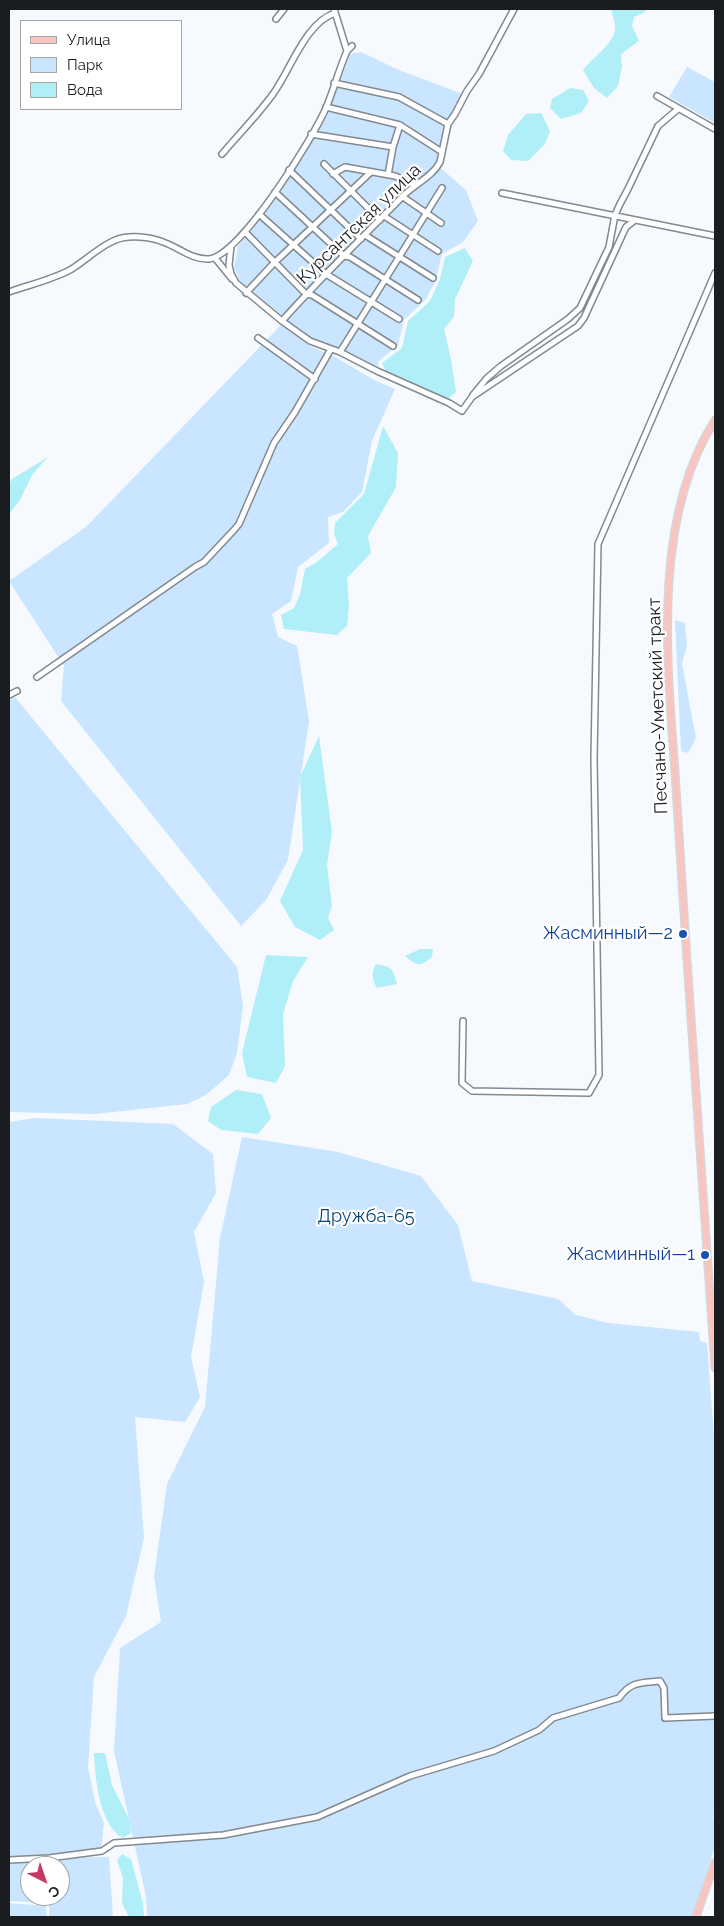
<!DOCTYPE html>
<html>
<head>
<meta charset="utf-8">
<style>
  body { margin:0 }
  #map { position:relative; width:724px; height:1926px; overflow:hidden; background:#f6faff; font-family:Raleway,sans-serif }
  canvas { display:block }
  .frame { position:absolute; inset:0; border:10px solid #1a1d20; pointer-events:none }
  .legend { position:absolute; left:20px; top:20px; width:162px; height:90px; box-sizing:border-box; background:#fff; border:1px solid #a3a5a6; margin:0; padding:6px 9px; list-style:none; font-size:15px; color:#1a1d20 }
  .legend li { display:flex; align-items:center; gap:10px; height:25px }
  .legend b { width:25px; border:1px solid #a3a5a6 }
  .north { position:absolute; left:20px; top:1856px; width:50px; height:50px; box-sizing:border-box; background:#fff; border:1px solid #a3a5a6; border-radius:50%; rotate:139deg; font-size:14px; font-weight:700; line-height:20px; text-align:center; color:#1a1d20 }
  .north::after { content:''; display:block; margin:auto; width:18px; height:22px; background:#c73965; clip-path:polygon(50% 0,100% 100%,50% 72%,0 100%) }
</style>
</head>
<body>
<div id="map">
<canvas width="724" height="1926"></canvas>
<div class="frame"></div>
<ul class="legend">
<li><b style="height:6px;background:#fac5c1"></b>Улица</li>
<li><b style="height:14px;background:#cae5ff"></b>Парк</li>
<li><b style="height:14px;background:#b0eef8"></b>Вода</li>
</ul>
<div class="north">С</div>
</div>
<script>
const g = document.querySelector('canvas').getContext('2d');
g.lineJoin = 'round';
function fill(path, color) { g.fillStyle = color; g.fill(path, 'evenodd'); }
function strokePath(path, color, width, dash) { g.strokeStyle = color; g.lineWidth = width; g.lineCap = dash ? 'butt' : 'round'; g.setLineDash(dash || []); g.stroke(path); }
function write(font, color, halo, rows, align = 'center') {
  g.font = font + ' Raleway,sans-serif'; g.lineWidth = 4.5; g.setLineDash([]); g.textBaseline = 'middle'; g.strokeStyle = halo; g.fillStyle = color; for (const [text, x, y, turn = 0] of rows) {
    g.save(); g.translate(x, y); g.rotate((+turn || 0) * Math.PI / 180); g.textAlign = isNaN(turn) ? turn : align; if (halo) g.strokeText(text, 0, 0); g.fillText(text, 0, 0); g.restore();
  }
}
const green = new Path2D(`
  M 361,52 L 399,70 L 463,94 L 443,128 L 437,165 L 466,190 L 478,221 L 463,242 L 442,254 L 436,280 L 426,299 L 404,320 L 398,345 L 378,362 L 379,372 L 311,339 L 241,283 L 234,268 L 238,246 L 271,205 L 327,116 L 350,54 Z
  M 687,67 L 715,82 L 715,123 L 669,97 Z
  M 281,325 L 310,346 L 335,357 L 376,381 L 395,389 L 372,441 L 362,492 L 343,512 L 328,517 L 329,543 L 298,567 L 291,601 L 272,614 L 278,637 L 297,646 L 309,721 L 288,860 L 266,900 L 241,926 L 61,701 L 64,666 L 9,581 L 86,527 Z
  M 675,620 L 685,623 L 687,645 L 682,664 L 696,738 L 688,753 L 681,751 Z
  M 9,692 L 14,696 L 237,967 L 243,1006 L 237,1053 L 229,1075 L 206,1095 L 187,1104 L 95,1114 L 9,1112 Z
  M 35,1118 L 173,1124 L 213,1154 L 216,1193 L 194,1232 L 204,1282 L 191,1357 L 200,1397 L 185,1422 L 135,1417 L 144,1538 L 126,1616 L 94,1677 L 88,1768 L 96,1805 L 104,1823 L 101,1850 L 9,1859 L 9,1122 Z
  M 242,1137 L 338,1152 L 421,1176 L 458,1225 L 472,1281 L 558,1299 L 576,1315 L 608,1323 L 699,1332 L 700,1341 L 707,1343 L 715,1451 L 715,1809 L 712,1822 L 715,1813 L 715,1847 L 692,1917 L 147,1917 L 146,1897 L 114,1751 L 120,1648 L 161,1622 L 154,1577 L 167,1484 L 205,1407 L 220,1238 Z
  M 109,1857 L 113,1917 L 49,1917 L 49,1896 L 60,1896 L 60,1866 L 50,1866 L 50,1858 Z
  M 43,1860 L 47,1863 L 47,1866 L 30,1866 L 30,1896 L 47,1896 L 47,1902 L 45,1903 L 9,1901 L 9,1861 Z
  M 9,1903 L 46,1906 L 47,1917 L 9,1917 Z`);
const water = new Path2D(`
  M 612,9 L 646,9 L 645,12 L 634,17 L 632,26 L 639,41 L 621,54 L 622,67 L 618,86 L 607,98 L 594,88 L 583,70 C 593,57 613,45 615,29 C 616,22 611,15 612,9 Z
  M 570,88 L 583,90 L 589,101 L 581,113 L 561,119 L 550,108 L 552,99 Z
  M 541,113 L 550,131 L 545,144 L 528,161 L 511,160 L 503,151 L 508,135 L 526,114 Z
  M 465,248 L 473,261 L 455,299 L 454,317 L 444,329 L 451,359 L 456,392 L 448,399 L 387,374 L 382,363 L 402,348 L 408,321 L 430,301 L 440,279 L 445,257 Z
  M 383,426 L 398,453 L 396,487 L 368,536 L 371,553 L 347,578 L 349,606 L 347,626 L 337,635 L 284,629 L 281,615 L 294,608 L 300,594 L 305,569 L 317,562 L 338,544 L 334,534 L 335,523 L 364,494 Z
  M 48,457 L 32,475 L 20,500 L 9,514 L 9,484 L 12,479 Z
  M 319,736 L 332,832 L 327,865 L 332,906 L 328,918 L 334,930 L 320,940 L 295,927 L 280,901 L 303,850 L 300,777 Z
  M 420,949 L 433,949 L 432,957 C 421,967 416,966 405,956 Z
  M 266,955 L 308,957 L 293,981 L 283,1014 L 285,1066 L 276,1083 L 247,1077 L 242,1053 Z
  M 376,964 C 392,967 393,968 397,984 L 377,988 C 372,980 371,972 376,964 Z
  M 236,1090 L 262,1094 L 271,1118 L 258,1134 L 221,1130 L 208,1121 L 211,1107 Z
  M 94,1753 L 105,1753 L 112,1785 L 130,1821 L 131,1833 L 123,1838 C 99,1825 95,1778 94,1753 Z
  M 122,1854 L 131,1859 L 143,1903 L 144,1917 L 129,1917 L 122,1903 L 123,1878 L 117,1860 Z`);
const minor = new Path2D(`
  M 334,9 L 347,51
  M 276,19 L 284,9
  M 334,83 L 399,97 L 448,124
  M 657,96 L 715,129
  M 326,107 L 400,125 L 442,152
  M 311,134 L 393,147
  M 222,154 C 238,135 255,118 270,98 C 289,75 304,23 335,13
  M 324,164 L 380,220
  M 289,170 L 361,239
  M 333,174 L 345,167 L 395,176 L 415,185
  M 388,175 L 393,147 L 400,125
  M 275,192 L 344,256 L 350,257 L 418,300
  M 502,193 L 715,236
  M 403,197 L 441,223
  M 259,214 L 326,274 L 399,319
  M 384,216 L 438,251
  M 247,234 L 306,294 L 312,295 L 393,346
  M 365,235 L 433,278
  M 231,246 L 229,265 L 231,274 L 236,283 L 282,321 L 310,341 L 340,352 L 377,371 L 449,403 L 462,411 L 472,397 L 578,326 L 584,318 L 626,227 L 635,220
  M 215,258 L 232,279
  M 9,292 C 29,285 51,280 70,270 C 87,260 109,237 129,237 C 138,236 154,238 163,242 C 178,247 192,260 209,259 C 241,255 313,138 326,108 C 334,89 339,69 347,51 L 352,46
  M 246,293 L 274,263 L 371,172
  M 282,321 C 321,277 363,237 404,195 C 415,184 433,176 440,162 L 448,124 L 455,114 L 467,91 L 479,74 L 514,9
  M 258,338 L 315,379
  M 340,352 L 442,188
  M 473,395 L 487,378 L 501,366 L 568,319 L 580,308 L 609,247 L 615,215 L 620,204 L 628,189 L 658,126 L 678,109
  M 37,677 L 195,567 L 204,562 L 234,530 L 239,524 L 274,443 L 295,412 L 331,349
  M 9,695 L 17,691
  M 463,1021 L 462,1083 L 472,1091 L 589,1093 L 599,1075 L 594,758 L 598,544 L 715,273
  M 9,1860 L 49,1858 L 102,1851 L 114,1843 L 223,1835 L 317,1817 L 410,1776 L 494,1751 L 539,1730 L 553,1718 L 619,1698 C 631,1681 641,1683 660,1681 L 664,1688 L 665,1718 L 715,1716`);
const major = new Path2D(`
  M 715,420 C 652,518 667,662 675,772 C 679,835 683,897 687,960 C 697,1096 705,1232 715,1368
  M 696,1917 L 715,1862`);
const markers = [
  [683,934,5,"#1a4fb4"],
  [705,1255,5,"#1a4fb4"]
];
const streetNames = [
  ["Курсантская улица",359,224,-44],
  ["Песчано-Уметский тракт",658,706,-92]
];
const transitNames = [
  ["Жасминный—2",673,934],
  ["Жасминный—1",695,1255]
];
const parkNames = [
  ["Дружба-65",366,1217]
];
fill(green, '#cae5ff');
fill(water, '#b0eef8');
strokePath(minor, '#82898f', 8);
strokePath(major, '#d6d6d7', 9);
strokePath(minor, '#fff', 5);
strokePath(major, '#fac5c1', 6);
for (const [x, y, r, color] of markers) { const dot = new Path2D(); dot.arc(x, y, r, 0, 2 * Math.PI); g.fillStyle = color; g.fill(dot); strokePath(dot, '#fff', 2); }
write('18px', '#1a1d20', '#fff', streetNames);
write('18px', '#164399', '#fff', transitNames, 'right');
write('18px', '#0b4672', '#fff', parkNames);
</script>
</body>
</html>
